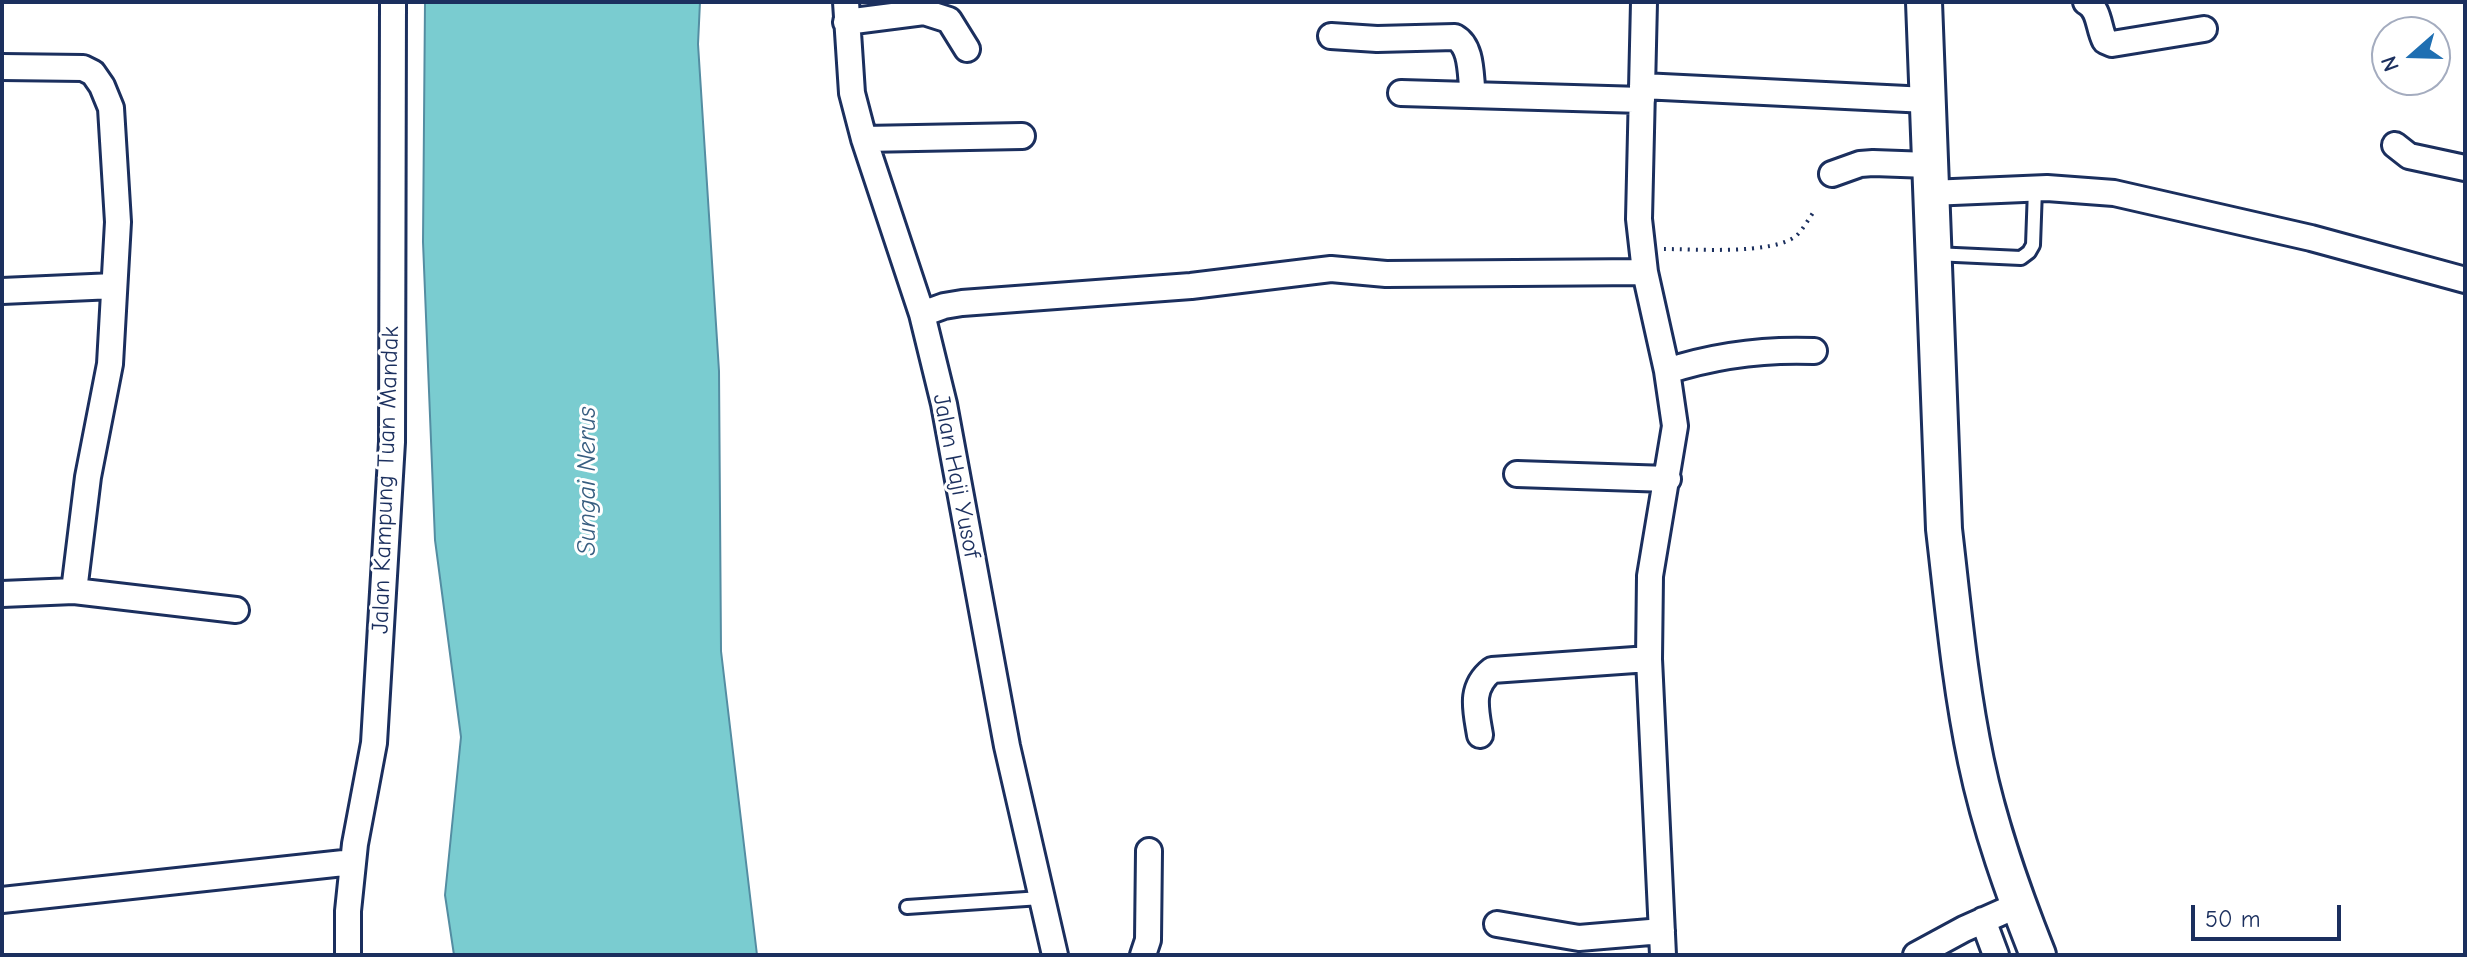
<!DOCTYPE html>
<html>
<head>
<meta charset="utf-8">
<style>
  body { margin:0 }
  #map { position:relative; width:2467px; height:957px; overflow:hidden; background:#fff; font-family:"Comic Neue",sans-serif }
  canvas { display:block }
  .frame { position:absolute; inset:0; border:4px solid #1b2f5e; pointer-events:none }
  .north { position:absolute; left:2371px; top:16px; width:80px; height:80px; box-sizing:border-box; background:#fff; border:2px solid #a4acbf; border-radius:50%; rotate:250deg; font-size:22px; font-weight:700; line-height:32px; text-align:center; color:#1b2f5e }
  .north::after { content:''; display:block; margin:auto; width:28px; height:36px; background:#1f6fb2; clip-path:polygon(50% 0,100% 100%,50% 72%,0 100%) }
  .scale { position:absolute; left:2191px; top:905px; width:150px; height:36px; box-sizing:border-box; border:4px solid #1b2f5e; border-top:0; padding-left:10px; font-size:24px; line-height:28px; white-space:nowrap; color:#1b2f5e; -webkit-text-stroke:6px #fff; paint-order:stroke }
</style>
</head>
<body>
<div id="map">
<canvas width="2467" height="957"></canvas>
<div class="frame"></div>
<div class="north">N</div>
<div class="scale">50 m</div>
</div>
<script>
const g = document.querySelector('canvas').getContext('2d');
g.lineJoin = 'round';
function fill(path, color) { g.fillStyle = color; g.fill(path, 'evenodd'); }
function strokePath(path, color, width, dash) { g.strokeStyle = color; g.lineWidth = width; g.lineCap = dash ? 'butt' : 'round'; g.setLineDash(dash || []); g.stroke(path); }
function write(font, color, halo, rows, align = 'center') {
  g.font = font + ' "Comic Neue",sans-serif'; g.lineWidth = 6; g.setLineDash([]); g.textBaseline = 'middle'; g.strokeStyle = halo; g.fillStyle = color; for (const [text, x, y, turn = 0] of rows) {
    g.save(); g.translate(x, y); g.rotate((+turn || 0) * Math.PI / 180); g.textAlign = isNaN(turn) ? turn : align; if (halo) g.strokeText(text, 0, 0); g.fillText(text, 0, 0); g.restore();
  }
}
const water = new Path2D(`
  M 425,2 L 700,2 L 698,44 L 719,371 L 721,651 L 757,955 L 454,955 L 445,895 L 461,737 L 435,540 L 423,242 Z`);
const path = new Path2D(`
  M 1664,249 C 1695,249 1772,255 1796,236 C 1803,230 1809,218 1815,210`);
const service = new Path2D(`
  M 1934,254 L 2021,258 L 2029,252 L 2033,245 L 2035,189
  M 907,907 L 1041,898`);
const minor = new Path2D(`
  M 846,2 L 852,93 L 864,139 L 922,314 L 944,404 L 1007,746 L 1055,955
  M 1644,2 L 1639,219 L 1645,272 L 1667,371 L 1675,426 L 1650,576 L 1649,659 L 1663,955
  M 2086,2 C 2100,9 2098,28 2105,41 L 2112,44 L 2204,29
  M 846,22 L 924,12 L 949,20 L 967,49
  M 1331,36 L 1377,39 L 1455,37 C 1473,47 1470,77 1473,95
  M 2,67 L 83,68 L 93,73 L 102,86 L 111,108 L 118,222 L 110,364 L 88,477 L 74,591 L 2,594
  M 1642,86 L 1927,100
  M 1401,93 L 1642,100
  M 864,139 L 1022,136
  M 2395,145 L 2409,156 L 2465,168
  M 1832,174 L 1860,164 L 1873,163 L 1929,165
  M 1930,193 L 2047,188 L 2114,193 L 2311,238 L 2465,280
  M 2,291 L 114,286
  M 922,314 L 944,306 L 962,303 L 1191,286 L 1331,269 L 1386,274 L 1645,272
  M 1667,371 C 1716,355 1763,349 1814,351
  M 1517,474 L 1668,479
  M 74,591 L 236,610
  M 1480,735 C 1476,710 1469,688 1492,670 L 1649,659
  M 2,900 L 353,862
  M 1983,920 L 1996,955
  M 1497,924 L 1579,938 L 1662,931
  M 348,955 L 348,911 L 355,844 L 374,743 L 392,442 L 393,2
  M 1143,955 L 1148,940 L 1149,851
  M 1916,955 L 1964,929 L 2018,905`);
const secondary = new Path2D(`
  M 1924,2 L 1944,529 C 1953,606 1960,685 1976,761 C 1990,828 2013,892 2038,955`);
const streetNames = [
  ["Jalan Haji Yusof",956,476,79],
  ["Jalan Kampung Tuan Mandak",386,480,-88]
];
const waterNames = [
  ["Sungai Nerus",588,481,-90]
];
fill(water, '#7accd0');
strokePath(water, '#548da2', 2);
strokePath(service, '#1b2f5e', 18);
strokePath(minor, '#1b2f5e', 30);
strokePath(secondary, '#1b2f5e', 40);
strokePath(path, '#1b2f5e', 4, [2, 6]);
strokePath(service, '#fff', 12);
strokePath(minor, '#fff', 24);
strokePath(secondary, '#fff', 34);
write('24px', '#1b2f5e', '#fff', streetNames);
write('italic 26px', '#385e80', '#fff', waterNames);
</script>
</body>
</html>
